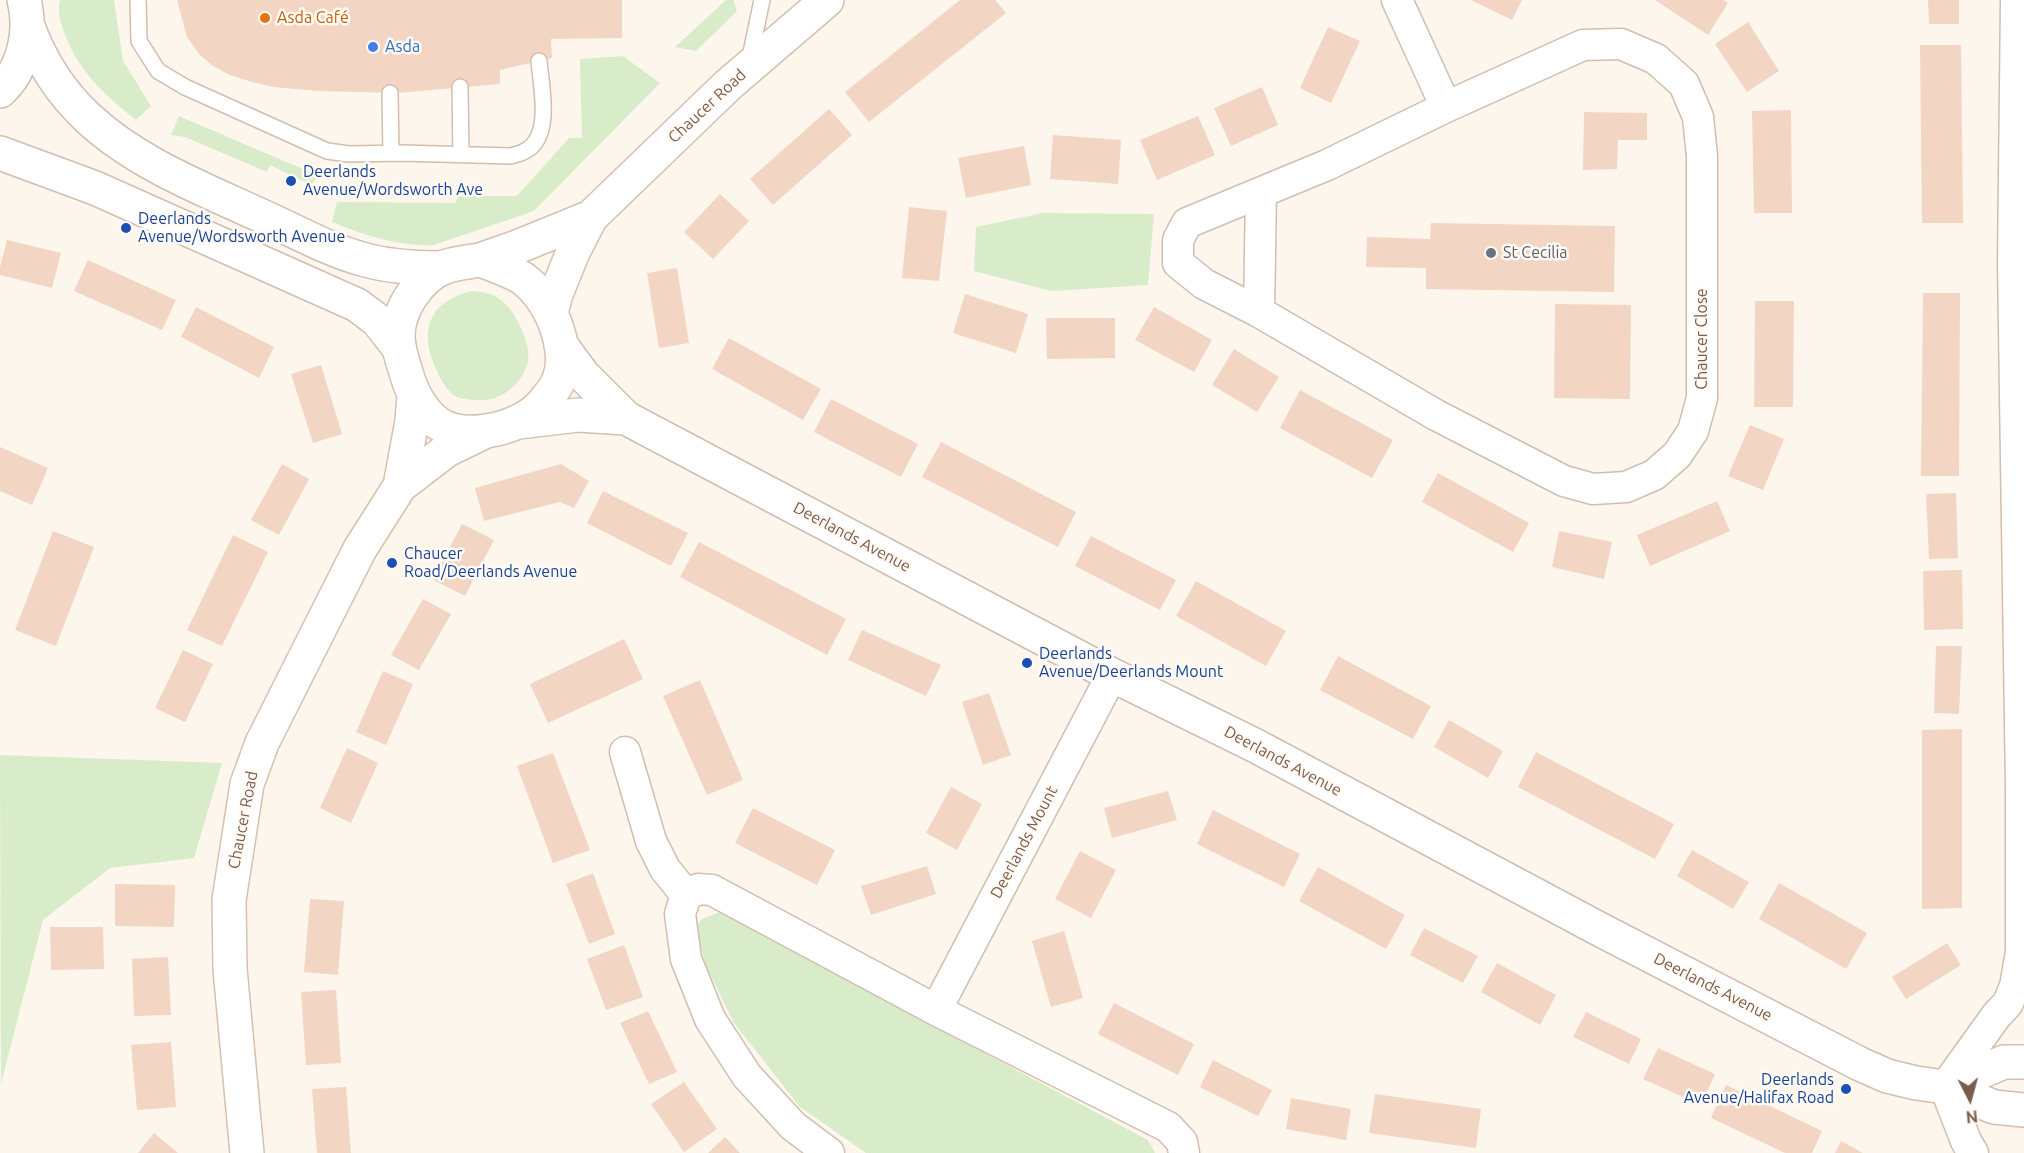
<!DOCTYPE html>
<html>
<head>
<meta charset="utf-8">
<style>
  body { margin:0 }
  #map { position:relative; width:2024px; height:1153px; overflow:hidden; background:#fdf6ec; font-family:Ubuntu,sans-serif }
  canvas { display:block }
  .north { position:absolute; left:1940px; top:1069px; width:60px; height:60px; -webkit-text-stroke:4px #fffaf3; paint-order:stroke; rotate:174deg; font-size:16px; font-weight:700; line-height:24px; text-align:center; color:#7a5c4d }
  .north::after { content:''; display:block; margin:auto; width:21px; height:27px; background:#7a5c4d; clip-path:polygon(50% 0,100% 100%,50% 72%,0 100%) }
</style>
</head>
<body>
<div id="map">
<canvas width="2024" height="1153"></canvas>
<div class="north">N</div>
</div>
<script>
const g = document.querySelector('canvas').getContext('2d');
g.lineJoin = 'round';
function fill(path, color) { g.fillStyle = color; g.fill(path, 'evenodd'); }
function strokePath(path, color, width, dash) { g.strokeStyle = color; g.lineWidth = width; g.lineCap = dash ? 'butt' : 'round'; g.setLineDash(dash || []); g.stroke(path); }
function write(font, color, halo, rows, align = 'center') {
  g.font = font + ' Ubuntu,sans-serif'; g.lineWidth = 5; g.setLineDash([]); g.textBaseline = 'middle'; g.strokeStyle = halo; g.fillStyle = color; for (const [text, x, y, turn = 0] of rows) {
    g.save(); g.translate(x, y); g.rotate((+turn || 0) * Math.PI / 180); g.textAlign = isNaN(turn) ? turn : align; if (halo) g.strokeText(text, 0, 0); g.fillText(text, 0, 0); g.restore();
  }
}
const green = new Path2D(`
  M 60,0 L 114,0 L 123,61 L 151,106 L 136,120 C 106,96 80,73 66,37 C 61,24 57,14 60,0 Z
  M 726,0 L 733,0 L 737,11 L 696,51 L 675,47 Z
  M 623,56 L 660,83 L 534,211 L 434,245 C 401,247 363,235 332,222 L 337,202 L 456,203 L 458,196 L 517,196 L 569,138 L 582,138 L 580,59 Z
  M 179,116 L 317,175 L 312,185 L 270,165 L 267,172 L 185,137 L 171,135 Z
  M 1043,213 L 1154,214 L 1148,285 L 1051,291 L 974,271 L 976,227 Z
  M 471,291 C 494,292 507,300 518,322 C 524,334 530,347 528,361 C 522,386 499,403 474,400 C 467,399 458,399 452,394 C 445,388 441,379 437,371 C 418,332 428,302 471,291 Z
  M 0,755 L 222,763 L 194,858 L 110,868 L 43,920 L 1,1084 Z
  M 719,912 L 1148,1140 L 1155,1153 L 866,1153 L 800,1107 L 734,1023 L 707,968 L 695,929 L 702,919 Z`);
const building = new Path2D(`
  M 177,0 L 622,0 L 622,38 L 551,39 L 552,58 L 500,70 L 500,84 L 397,93 L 318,91 L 274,87 L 252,82 L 230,75 L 213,66 L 199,54 L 187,37 Z
  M 960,0 L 995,0 L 1006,13 L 869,122 L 845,92 Z
  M 1471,0 L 1522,0 L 1512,20 Z
  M 1655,0 L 1723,0 L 1728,3 L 1708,35 Z
  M 1928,0 L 1959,0 L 1959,24 L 1929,24 Z
  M 1748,22 L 1779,71 L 1747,92 L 1715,44 Z
  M 1328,27 L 1360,41 L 1331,103 L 1300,88 Z
  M 1920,45 L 1961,45 L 1963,223 L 1922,223 Z
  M 1262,87 L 1278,125 L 1231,146 L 1214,108 Z
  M 829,109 L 852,135 L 773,205 L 750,179 Z
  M 1791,110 L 1792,213 L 1754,213 L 1752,111 Z
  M 1584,112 L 1647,113 L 1647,140 L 1618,140 L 1617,169 L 1583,170 Z
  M 1198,116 L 1215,155 L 1157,180 L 1140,140 Z
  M 1053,135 L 1121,140 L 1118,184 L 1050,179 Z
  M 1024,146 L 1031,185 L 966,198 L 958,158 Z
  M 720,194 L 749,221 L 713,259 L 684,232 Z
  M 909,207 L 947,211 L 939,281 L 902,278 Z
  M 1431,223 L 1615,226 L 1614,292 L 1426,289 L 1426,268 L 1366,267 L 1367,237 L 1430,239 Z
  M 7,240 L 61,253 L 52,288 L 0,275 L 0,267 Z
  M 88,260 L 176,300 L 162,330 L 74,291 Z
  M 677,268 L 689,343 L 659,348 L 647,273 Z
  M 1923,293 L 1960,293 L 1959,476 L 1921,476 Z
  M 965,294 L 1028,314 L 1016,353 L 953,333 Z
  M 1755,301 L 1794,301 L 1793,407 L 1754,407 Z
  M 1555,304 L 1631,305 L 1630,399 L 1554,398 Z
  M 196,307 L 274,347 L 259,378 L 181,337 Z
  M 1154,307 L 1212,340 L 1194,372 L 1135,340 Z
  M 1046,318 L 1115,318 L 1115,358 L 1047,359 Z
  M 729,338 L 821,389 L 803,420 L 712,369 Z
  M 1234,349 L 1279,377 L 1257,412 L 1212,385 Z
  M 321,365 L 342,434 L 313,443 L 291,374 Z
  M 1300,390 L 1393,440 L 1372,478 L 1280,428 Z
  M 831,399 L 918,444 L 901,477 L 814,432 Z
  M 1750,425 L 1784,439 L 1763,490 L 1728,476 Z
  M 941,442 L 1076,512 L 1058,547 L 922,477 Z
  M 0,447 L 48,468 L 32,505 L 0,491 Z
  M 282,464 L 309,479 L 279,535 L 251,520 Z
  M 561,464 L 589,481 L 574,508 L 560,502 L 484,521 L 475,488 Z
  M 1438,473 L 1529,523 L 1513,552 L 1422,502 Z
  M 603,491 L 688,533 L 671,566 L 587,523 Z
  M 1956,493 L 1958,558 L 1929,559 L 1926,494 Z
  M 1717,501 L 1730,531 L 1650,566 L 1637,535 Z
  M 462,524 L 494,540 L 465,596 L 433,580 Z
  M 53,531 L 94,547 L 56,646 L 15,630 Z
  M 1559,531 L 1612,542 L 1604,579 L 1552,567 Z
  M 233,535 L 268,552 L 222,646 L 187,630 Z
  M 1091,536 L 1176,580 L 1160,610 L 1075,566 Z
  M 699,542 L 846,619 L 827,655 L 680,577 Z
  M 1962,570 L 1963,629 L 1924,630 L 1923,571 Z
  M 1196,581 L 1286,631 L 1266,666 L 1176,616 Z
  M 423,599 L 451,614 L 419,670 L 391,655 Z
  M 862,630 L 941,665 L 926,696 L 848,660 Z
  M 624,639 L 643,679 L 548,723 L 530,684 Z
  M 1936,646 L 1962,646 L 1959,714 L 1934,713 Z
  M 183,650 L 213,664 L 185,722 L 155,708 Z
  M 1338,656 L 1431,706 L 1413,739 L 1320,690 Z
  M 383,671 L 413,684 L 386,745 L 356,732 Z
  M 700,680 L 743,780 L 707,795 L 663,696 Z
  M 989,693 L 1011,755 L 983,765 L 962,702 Z
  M 1449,720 L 1503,751 L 1488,778 L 1434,747 Z
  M 1962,729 L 1962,908 L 1922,909 L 1922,730 Z
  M 347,748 L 378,763 L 351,823 L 320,808 Z
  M 1536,752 L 1674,824 L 1655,859 L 1518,787 Z
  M 553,753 L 590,850 L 553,863 L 517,766 Z
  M 951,787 L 982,804 L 957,850 L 926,833 Z
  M 1168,791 L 1177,820 L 1112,838 L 1104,808 Z
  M 753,808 L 835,850 L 817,885 L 735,843 Z
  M 1213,810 L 1300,854 L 1284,887 L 1197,844 Z
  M 1692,850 L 1749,882 L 1733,909 L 1677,876 Z
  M 1080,851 L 1116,870 L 1091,918 L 1055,899 Z
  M 927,866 L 936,894 L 871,915 L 861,886 Z
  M 1318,867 L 1405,915 L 1386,949 L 1299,901 Z
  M 593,873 L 615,934 L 589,944 L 566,884 Z
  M 1779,883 L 1867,933 L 1846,969 L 1759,919 Z
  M 115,884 L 175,885 L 174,927 L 115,926 Z
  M 310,899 L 344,901 L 338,975 L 304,972 Z
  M 50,927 L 103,927 L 104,969 L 51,970 Z
  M 1424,928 L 1478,956 L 1463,983 L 1410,955 Z
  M 1064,931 L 1083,998 L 1051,1007 L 1032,941 Z
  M 1947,943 L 1961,965 L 1906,999 L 1892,977 Z
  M 624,945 L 643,997 L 606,1010 L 587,959 Z
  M 168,957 L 171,1015 L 134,1016 L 132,959 Z
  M 1497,963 L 1556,995 L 1540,1025 L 1481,992 Z
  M 336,990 L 341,1063 L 306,1065 L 301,992 Z
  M 1114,1003 L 1194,1044 L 1178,1075 L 1098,1034 Z
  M 648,1011 L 677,1072 L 649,1084 L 620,1023 Z
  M 1586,1012 L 1641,1039 L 1629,1064 L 1573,1037 Z
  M 171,1042 L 176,1107 L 137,1110 L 131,1045 Z
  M 1658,1048 L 1715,1074 L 1701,1105 L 1643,1079 Z
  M 1213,1060 L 1272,1090 L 1258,1116 L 1200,1087 Z
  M 684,1082 L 717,1129 L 684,1152 L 651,1104 Z
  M 1726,1085 L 1822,1131 L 1812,1153 L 1785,1153 L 1711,1118 Z
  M 346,1087 L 351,1153 L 317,1153 L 312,1089 Z
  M 1375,1094 L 1481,1109 L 1476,1148 L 1369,1133 Z
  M 1291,1098 L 1351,1109 L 1346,1140 L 1286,1129 Z
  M 154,1133 L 178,1153 L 138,1153 Z
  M 725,1137 L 740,1153 L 708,1153 Z
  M 1841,1141 L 1863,1153 L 1835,1153 Z`);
const service = new Path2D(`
  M 138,0 L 139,41 L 158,71 L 185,87 L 327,151 L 349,154 L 402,153 L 511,156 C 515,154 521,154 525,151 C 553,137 541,86 539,61
  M 749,62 L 762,0
  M 460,87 L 461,155
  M 390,93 L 391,153`);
const minor = new Path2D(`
  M 1397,0 L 1446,107
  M 1621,44 L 1656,59 L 1684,84 L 1698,117 L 1702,156 L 1702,398 L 1693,431 L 1677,455 L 1654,475 L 1626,487 L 1593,489 L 1564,481 L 1436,415 L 1259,312 L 1204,284 L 1178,263 L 1178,240 L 1187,223 L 1327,165 L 1446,107 L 1583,45 Z
  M 1259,312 L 1261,193
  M 625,752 L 651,841 L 665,869 L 686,895
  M 936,1010 L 1112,675
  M 829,1153 L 793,1126 L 747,1076 L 710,1019 L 686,959 L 680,914 L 686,895 L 698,889 L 712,890 L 936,1010 L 1168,1127 L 1182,1142 L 1184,1153
  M 1973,1153 L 1966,1141 L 1945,1087 L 1996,1016 L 2008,1003 L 2015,986 L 2021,952 L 2021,788 L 2013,262 L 2016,0`);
const tertiary = new Path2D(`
  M 27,24 C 40,60 60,92 88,118 C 137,164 206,190 266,218 C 297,232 329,250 362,259 C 389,267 416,268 443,268
  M 0,91 C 24,69 32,31 24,0
  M 0,153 L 95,188 L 357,305 L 377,320 L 399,348
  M 561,345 L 583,375 L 626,418 L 1112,675 L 1256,746 L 1601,930 L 1860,1064 L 1887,1076 L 1916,1083 L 1945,1087 L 1994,1107 L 2024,1110
  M 519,422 L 578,415 L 626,418
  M 1945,1087 L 2004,1062 L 2024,1062`);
const secondary = new Path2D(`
  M 480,260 C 494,265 509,270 522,278 C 550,297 573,351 557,384 C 554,390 548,397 544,402 C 533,416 514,425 497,429 C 479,433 456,435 439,424 C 422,413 411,391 406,372 C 402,360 398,348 398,336 C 398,309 419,278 444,267 C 456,263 468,262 480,260 Z
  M 480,260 L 517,247 L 591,217
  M 551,313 L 556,294 L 573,252 L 591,217 L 728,85 L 827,0
  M 400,486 L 412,421 L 414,394
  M 247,1153 L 230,969 L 229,900 L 247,784 L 262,743 L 324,620 L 360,549 L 400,486 L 447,450 L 484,432`);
const markers = [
  [265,18,6,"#e8710a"],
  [373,47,6,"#3f7fe0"],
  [291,181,6,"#1a4fb4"],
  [126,228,6,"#1a4fb4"],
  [1491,253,6,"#6b7280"],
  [392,563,6,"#1a4fb4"],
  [1027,663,6,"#1a4fb4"],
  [1846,1089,6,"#1a4fb4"]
];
const foodNames = [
  ["Asda Café",277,18]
];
const shopNames = [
  ["Asda",385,47]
];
const streetNames = [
  ["Chaucer Road",707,106,-43],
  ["Chaucer Close",1702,339,-90],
  ["Deerlands Avenue",852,537,28],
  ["Deerlands Avenue",1283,761,28],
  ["Chaucer Road",243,820,-79],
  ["Deerlands Mount",1024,842,-62],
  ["Deerlands Avenue",1713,987,27]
];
const transitNames = [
  ["Deerlands",303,172],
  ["Avenue/Wordsworth Ave",303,190],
  ["Deerlands",138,219],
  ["Avenue/Wordsworth Avenue",138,237],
  ["Chaucer",404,554],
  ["Road/Deerlands Avenue",404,572],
  ["Deerlands",1039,654],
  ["Avenue/Deerlands Mount",1039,672],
  ["Deerlands",1834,1080,"right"],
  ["Avenue/Halifax Road",1834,1098,"right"]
];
const worshipNames = [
  ["St Cecilia",1503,253]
];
fill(green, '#d8ecc9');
fill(building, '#f3d5c3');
strokePath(service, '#d1beb0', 18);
strokePath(minor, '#d1beb0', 33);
strokePath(tertiary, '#d1beb0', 36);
strokePath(secondary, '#d6c0b0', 36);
strokePath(service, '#fff', 15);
strokePath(minor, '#fff', 30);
strokePath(tertiary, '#fff', 33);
strokePath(secondary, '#fff', 33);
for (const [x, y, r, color] of markers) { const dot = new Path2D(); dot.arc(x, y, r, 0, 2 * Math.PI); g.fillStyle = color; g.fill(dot); strokePath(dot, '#fffaf3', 2); }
write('16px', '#c56008', '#fffaf3', foodNames, 'left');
write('16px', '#366cbe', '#fffaf3', shopNames, 'left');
write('16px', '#7a5c4d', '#fffaf3', streetNames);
write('16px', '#164399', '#fffaf3', transitNames, 'left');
write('16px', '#5b616d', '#fffaf3', worshipNames, 'left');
</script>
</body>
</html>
